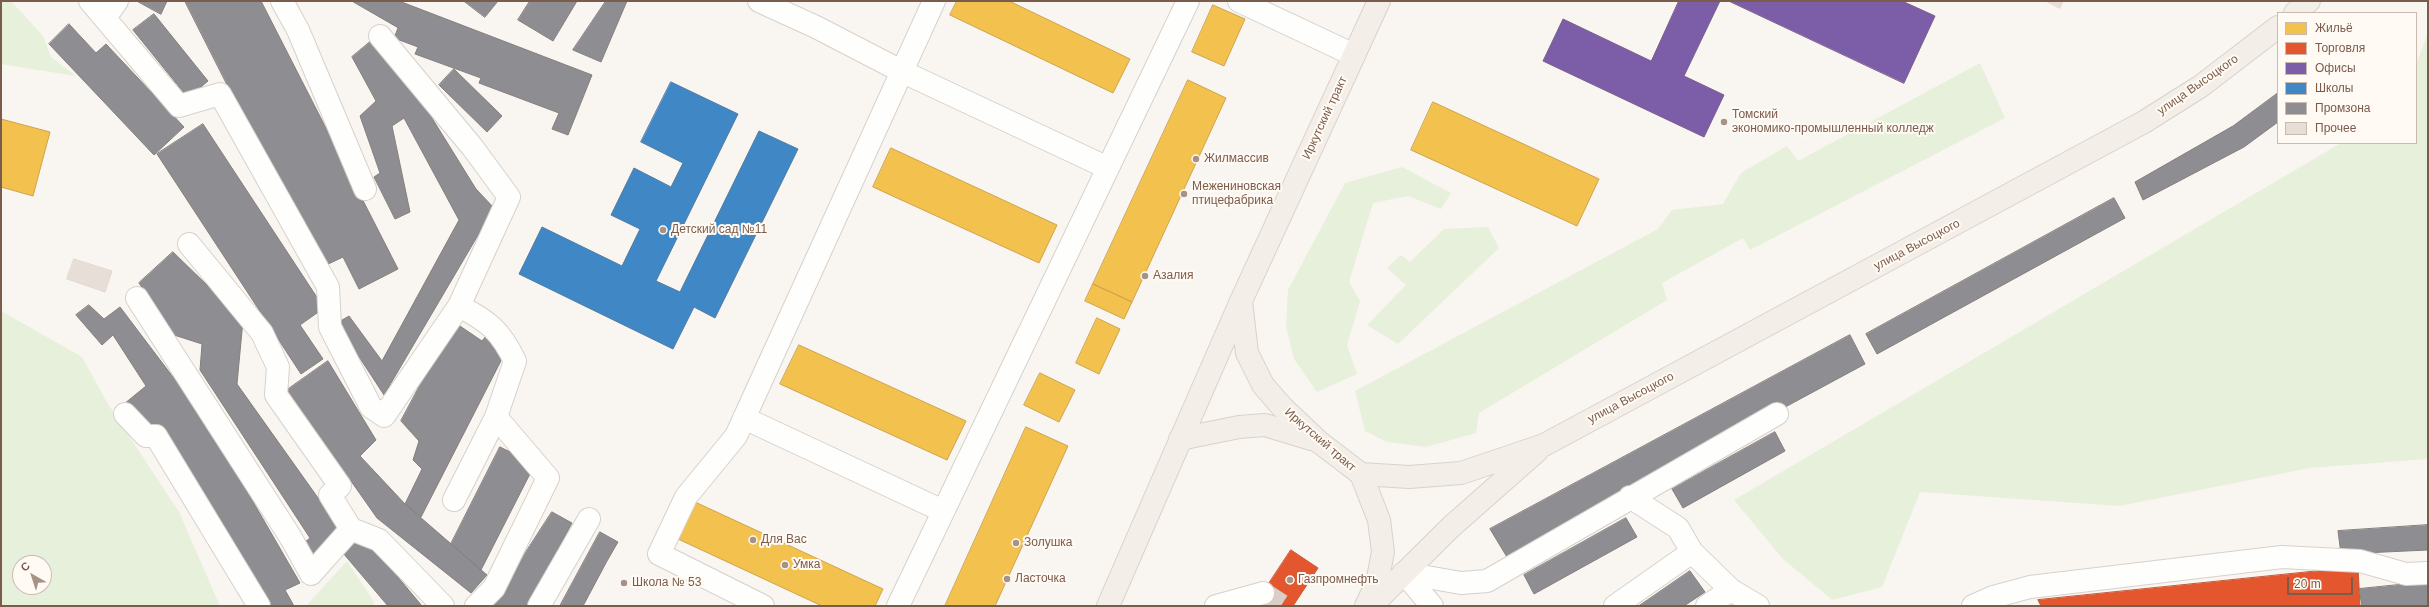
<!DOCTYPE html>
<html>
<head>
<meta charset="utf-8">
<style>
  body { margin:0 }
  #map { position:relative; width:2429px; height:607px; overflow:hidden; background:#f9f5f0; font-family:Arial,sans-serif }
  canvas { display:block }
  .frame { position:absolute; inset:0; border:2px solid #7a5c4d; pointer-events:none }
  .legend { position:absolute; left:2277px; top:12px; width:140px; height:132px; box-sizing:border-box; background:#fffaf3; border:1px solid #cabbb1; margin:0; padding:5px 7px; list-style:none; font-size:12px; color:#7a5c4d }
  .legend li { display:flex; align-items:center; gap:8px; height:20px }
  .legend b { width:20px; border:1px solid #cabbb1 }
  .north { position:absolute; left:12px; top:555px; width:40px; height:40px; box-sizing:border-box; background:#fffaf3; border:1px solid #cabbb1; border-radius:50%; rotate:321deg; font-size:11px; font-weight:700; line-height:16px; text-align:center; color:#7a5c4d }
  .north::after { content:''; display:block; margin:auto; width:14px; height:18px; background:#a69286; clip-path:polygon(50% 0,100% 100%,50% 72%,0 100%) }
  .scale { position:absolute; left:2287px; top:577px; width:66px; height:18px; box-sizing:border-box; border:2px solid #7a5c4d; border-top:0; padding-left:5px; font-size:12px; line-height:14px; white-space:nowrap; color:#7a5c4d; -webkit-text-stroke:3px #fffaf3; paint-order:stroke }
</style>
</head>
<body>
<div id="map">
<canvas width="2429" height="607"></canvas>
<div class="frame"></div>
<ul class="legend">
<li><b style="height:11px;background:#f2c14e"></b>Жильё</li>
<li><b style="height:11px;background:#e4572e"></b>Торговля</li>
<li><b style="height:11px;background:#7b5ea7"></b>Офисы</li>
<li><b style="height:11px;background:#3f88c5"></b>Школы</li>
<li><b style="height:11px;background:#8d8d92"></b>Промзона</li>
<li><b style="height:11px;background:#e6ded7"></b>Прочее</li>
</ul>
<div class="north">С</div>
<div class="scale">20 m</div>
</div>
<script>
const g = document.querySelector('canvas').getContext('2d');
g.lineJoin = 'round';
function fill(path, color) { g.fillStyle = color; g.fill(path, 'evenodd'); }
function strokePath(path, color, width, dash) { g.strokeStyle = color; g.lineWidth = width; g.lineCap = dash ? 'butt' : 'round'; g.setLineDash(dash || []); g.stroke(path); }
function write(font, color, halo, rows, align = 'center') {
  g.font = font + ' Arial,sans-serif'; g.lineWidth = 4; g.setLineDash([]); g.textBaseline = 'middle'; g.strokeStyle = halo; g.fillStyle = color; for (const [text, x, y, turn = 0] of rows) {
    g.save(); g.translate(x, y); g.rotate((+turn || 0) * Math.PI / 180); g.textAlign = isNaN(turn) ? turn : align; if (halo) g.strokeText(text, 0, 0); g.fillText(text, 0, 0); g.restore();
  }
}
const green = new Path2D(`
  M 1,1 L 11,1 L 43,36 L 51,57 L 76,76 L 1,64 Z
  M 2428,33 L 2428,459 L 2310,468 L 2119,506 L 1920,492 L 1882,587 L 1832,600 L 1783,559 L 1734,500 L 2341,143 L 2416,143 L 2416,64 Z
  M 1980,63 L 2005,118 L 1750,250 L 1743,238 L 1662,283 L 1667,300 L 1479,413 L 1476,433 L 1426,447 L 1387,442 L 1365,431 L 1355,391 L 1658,229 L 1672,210 L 1723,204 L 1741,173 L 1787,146 L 1798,161 Z
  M 1402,167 L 1451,193 L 1441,209 L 1408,196 L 1373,203 L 1349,282 L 1360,301 L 1347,345 L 1357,374 L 1317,392 L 1294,359 L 1286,327 L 1288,290 L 1345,183 Z
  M 1488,227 L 1499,248 L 1398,344 L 1367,325 L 1406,285 L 1387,268 L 1401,255 L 1410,262 L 1444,229 Z
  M 1,311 L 82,357 L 108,404 L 179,512 L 220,606 L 1,606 ZM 20,563 L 44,563 L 44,587 L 20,587 Z
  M 347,561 L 374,602 L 374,606 L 306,606 Z`);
const homes = new Path2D(`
  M 957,1 L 1009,1 L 1130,59 L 1113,93 L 950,15 Z
  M 1213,5 L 1245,19 L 1224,66 L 1192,52 Z
  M 1188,80 L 1226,98 L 1132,302 L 1093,284 Z
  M 1433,102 L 1599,179 L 1577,226 L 1411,150 Z
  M 1,119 L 50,132 L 33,196 L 1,187 Z
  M 891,148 L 1057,225 L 1039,263 L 873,187 Z
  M 1093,284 L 1132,302 L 1124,319 L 1085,301 Z
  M 1097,318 L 1120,329 L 1099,374 L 1076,363 Z
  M 799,345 L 966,421 L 947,460 L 780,384 Z
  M 1040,373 L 1075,390 L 1059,422 L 1024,405 Z
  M 1026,427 L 1068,446 L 995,606 L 945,606 Z
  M 695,502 L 883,589 L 875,606 L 822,606 L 678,539 Z`);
const shops = new Path2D(`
  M 1291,550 L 1318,568 L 1293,606 L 1254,606 Z
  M 2358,567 L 2360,606 L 2041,606 L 2038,600 Z`);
const offices = new Path2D(`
  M 1679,1 L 1720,1 L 1684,76 L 1724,95 L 1704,137 L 1543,61 L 1563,19 L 1651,61 Z
  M 1729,1 L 1902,1 L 1935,16 L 1904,83 Z`);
const schools = new Path2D(`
  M 671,82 L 738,114 L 656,281 L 680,292 L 759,131 L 798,149 L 715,318 L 694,307 L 673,349 L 519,274 L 542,227 L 622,266 L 640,229 L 611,215 L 634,168 L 671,187 L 683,163 L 641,142 Z`);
const industry = new Path2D(`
  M 137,1 L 167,1 L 161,14 Z
  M 185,1 L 261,1 L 398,269 L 359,289 L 343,257 L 320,268 Z
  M 352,1 L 399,1 L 592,75 L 568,135 L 552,129 L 559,113 L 479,83 L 481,78 L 415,54 L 418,47 L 394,38 L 398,28 Z
  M 464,1 L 498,1 L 485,17 Z
  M 530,1 L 577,1 L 553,41 L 518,20 Z
  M 606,1 L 627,1 L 601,62 L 573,50 Z
  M 154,14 L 208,81 L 188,98 L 133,30 Z
  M 69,24 L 96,53 L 106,44 L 184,127 L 154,155 L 49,44 Z
  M 370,42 L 409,81 L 476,189 L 494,208 L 384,395 L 337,323 L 349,316 L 382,361 L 459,220 L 404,118 L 392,126 L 410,212 L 395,219 L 374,177 L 380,173 L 360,116 L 376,101 L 352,57 Z
  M 454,69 L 502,116 L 487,132 L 439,85 Z
  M 2278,93 L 2278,122 L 2244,147 L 2143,200 L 2135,182 L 2233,126 Z
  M 203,124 L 324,308 L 300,325 L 323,359 L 301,374 L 157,154 Z
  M 2114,198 L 2125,218 L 1877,354 L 1866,334 Z
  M 173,252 L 243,320 L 237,384 L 343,533 L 309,562 L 300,546 L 310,538 L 200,370 L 202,344 L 174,335 L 139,283 Z
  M 89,305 L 104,319 L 120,307 L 207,422 L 300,583 L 285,590 L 294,606 L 268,606 L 157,425 L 143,431 L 124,404 L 146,386 L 113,335 L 102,345 L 76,315 Z
  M 454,322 L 482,341 L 490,331 L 506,351 L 421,517 L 405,504 L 422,469 L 413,460 L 419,441 L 401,421 Z
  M 1850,335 L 1865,364 L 1507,557 L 1490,529 Z
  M 328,361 L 376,440 L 360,456 L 405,504 L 487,575 L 471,593 L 377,518 L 287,390 Z
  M 1775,432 L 1785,451 L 1683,508 L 1672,489 Z
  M 500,447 L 535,464 L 481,570 L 451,544 Z
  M 552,512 L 572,523 L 528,606 L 491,606 Z
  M 1626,518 L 1637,537 L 1534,594 L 1524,575 Z
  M 2428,525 L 2428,550 L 2341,554 L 2338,531 Z
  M 600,532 L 618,542 L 607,561 L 583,606 L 560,606 Z
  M 363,535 L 422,606 L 388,606 L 343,553 Z
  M 1690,571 L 1705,592 L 1684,606 L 1639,606 Z
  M 2428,582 L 2428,606 L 2362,606 L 2359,589 Z`);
const building = new Path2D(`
  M 2046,1 L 2063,1 L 2060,8 Z
  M 74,259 L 112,271 L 105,292 L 67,279 Z`);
const minorTunnel = new Path2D(`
  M 1263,593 L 1283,606`);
const minor = new Path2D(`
  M 90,1 L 179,106 L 220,94 L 328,287 L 330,327 L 371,407 L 384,416 L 459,306 L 509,197 L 473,148 L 380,36
  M 282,1 L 298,30 L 365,189
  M 759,1 L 816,27 L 901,71 L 1108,168
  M 1239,1 L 1354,55
  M 105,18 L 117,1
  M 137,298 L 291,538 L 311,574 L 351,529 L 330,495 L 340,486 L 276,395 L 278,367 L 262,333 L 189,244
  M 459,306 C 488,321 500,330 515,361 L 496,417 L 548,478 L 494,588 L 476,606
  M 125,414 L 146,436 L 156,436 L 259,606
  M 744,418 L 943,511
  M 1630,497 L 1678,528 L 1692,552 L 1731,590 L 1758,606
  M 454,500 L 496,417
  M 351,529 L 379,540 L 443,606
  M 1404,573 L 1461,583 L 1487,581 L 1777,414
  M 1404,573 L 1432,606
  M 539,606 L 589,519
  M 763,606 L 659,554 L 686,497 L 736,436 L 934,1
  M 898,606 L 1188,1
  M 1216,606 L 1263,593
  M 1615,606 L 1692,552
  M 1707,606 L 1731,590
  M 1973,606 L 1993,597 L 2030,587 L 2282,557 L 2360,561 L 2406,574 L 2428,573`);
const major = new Path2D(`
  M 2295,13 L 2309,1
  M 1241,301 L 1247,353 L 1263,385 L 1282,407 L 1319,442 L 1361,474 L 1379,520 L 1383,552 L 1377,583 L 1366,606
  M 1180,439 L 1239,427 L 1265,425 L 1311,439
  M 1361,474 L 1409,477 L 1461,473 L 1544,445 L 2144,122 L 2201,86 L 2278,27
  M 1372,605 L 1452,526 L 1537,451
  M 1108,606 L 1241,301 L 1379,1`);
const markers = [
  [1724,122,4,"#a69286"],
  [1196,159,4,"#a69286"],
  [1184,194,4,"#a69286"],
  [663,230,4,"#a69286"],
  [1145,276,4,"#a69286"],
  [753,540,4,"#a69286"],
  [1016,543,4,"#a69286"],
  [785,565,4,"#a69286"],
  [1007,579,4,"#a69286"],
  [1290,580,4,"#a69286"],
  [624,583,4,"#a69286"]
];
const streetNames = [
  ["улица Высоцкого",2198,85,-35],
  ["Иркутский тракт",1325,118,-65],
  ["улица Высоцкого",1917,245,-28],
  ["улица Высоцкого",1631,398,-28],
  ["Иркутский тракт",1320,440,41]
];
const poiNames = [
  ["Томский",1732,115],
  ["экономико-промышленный колледж",1732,129],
  ["Жилмассив",1204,159],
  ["Межениновская",1192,187],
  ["птицефабрика",1192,201],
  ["Детский сад №11",671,230],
  ["Азалия",1153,276],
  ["Для Вас",761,540],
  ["Золушка",1024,543],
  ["Умка",793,565],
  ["Ласточка",1015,579],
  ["Газпромнефть",1298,580],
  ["Школа № 53",632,583]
];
fill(green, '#e7f0db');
fill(homes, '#f2c14e');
strokePath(homes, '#cea34e', 1);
fill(shops, '#e4572e');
strokePath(shops, '#c45837', 1);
fill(offices, '#7b5ea7');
strokePath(offices, '#7b5d8c', 1);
fill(schools, '#3f88c5');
strokePath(schools, '#517ba1', 1);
fill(industry, '#8d8d92');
strokePath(industry, '#877e7d', 1);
fill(building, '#e6ded7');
strokePath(building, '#e2d8d2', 1);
strokePath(minorTunnel, '#d9cfc7', 22, [22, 11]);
strokePath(minor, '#d7d1cb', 24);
strokePath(major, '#dad1cc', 24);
strokePath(minor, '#fefefd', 22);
strokePath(major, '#f3eee8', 22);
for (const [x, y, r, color] of markers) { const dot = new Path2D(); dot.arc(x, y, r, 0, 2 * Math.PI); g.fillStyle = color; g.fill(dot); strokePath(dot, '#fffaf3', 1.5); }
write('12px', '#7a5c4d', '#fffaf3', streetNames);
write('12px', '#7a5c4d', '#fffaf3', poiNames, 'left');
</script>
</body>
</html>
